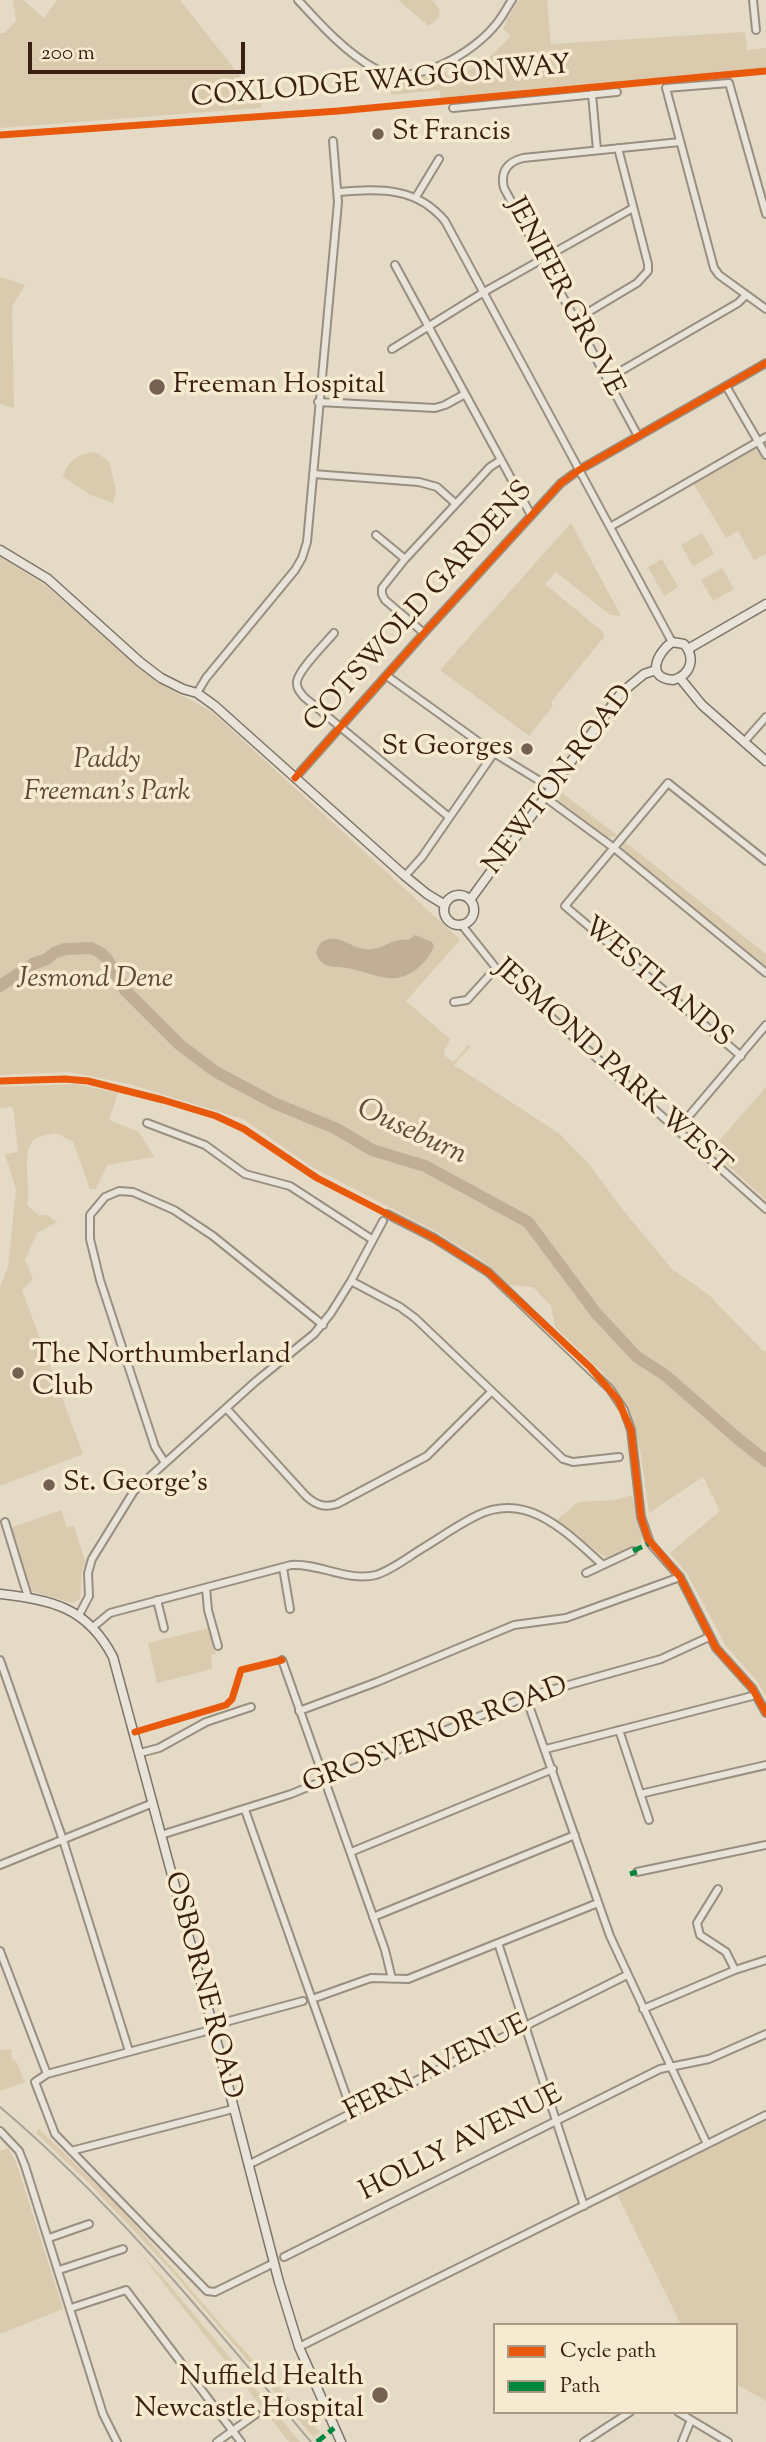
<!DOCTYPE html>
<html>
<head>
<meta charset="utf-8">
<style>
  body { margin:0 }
  #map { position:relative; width:766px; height:2442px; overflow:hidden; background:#e4dac5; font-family:"Sorts Mill Goudy",serif }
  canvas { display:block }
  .legend { position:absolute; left:493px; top:2323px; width:245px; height:91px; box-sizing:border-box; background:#f6ead1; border:2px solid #aa9985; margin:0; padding:9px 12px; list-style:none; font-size:21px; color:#392013 }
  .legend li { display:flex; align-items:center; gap:14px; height:35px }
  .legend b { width:35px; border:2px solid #aa9985 }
  .scale { position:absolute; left:28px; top:42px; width:217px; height:32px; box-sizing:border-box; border:4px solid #392013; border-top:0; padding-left:9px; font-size:21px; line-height:24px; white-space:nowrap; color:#392013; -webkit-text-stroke:5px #f6ead1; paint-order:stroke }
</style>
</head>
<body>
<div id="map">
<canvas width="766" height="2442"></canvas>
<ul class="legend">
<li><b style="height:9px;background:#e8590c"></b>Cycle path</li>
<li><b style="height:9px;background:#00873e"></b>Path</li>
</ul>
<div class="scale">200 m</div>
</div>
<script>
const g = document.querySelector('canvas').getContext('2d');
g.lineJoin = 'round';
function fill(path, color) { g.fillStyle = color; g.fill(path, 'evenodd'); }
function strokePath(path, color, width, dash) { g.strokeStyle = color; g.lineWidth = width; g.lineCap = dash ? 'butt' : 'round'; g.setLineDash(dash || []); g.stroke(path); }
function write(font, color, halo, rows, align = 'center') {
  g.font = font + ' "Sorts Mill Goudy",serif'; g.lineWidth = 7; g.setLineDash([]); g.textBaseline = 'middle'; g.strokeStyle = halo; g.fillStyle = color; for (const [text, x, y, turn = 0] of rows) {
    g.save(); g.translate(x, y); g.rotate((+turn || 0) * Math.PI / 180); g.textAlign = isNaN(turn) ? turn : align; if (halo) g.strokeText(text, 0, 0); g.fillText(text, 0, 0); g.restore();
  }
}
const green = new Path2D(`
  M 13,0 L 23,0 L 44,18 L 57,0 L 180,0 L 262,104 L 260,108 L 0,128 L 0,33 L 5,33 L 16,21 Z
  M 398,0 L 432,0 L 440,10 L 439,17 L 429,26 Z
  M 519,0 L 547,0 L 551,44 L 745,32 L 747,50 L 766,48 L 766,72 L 440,104 L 440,90 L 391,95 L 392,80 L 446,72 L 451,81 L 488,59 L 511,36 L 503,29 L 507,19 Z
  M 0,277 L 25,285 L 12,307 L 14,408 L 0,404 Z
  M 757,446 L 766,461 L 766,554 L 754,560 L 738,531 L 726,538 L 693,483 Z
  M 95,452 L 109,461 L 116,491 L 113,503 L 91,495 L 63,477 C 68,460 78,454 95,452 Z
  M 571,523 L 621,616 L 610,615 L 556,572 L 545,584 L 603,632 L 604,637 L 551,702 L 553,706 L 529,736 L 440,670 Z
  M 702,533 L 714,554 L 693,566 L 681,545 Z
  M 0,557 L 45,585 L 158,683 L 211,711 L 455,935 L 460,940 L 406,1001 L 450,1039 L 444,1051 L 445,1056 L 454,1062 L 469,1044 L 470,1047 L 454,1065 L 560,1134 L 589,1164 L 623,1210 L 672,1269 L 709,1295 L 763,1351 L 766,1350 L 766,1697 L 757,1681 L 726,1646 L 688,1575 L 670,1553 L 720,1511 L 703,1477 L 649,1513 L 641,1455 L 631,1413 L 603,1373 L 555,1327 L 551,1306 L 533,1287 L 509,1285 L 482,1260 L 437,1232 L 312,1167 L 243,1119 L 129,1084 L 69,1072 L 0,1075 Z
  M 662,559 L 678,587 L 664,596 L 648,567 Z
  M 722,568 L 734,589 L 713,601 L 701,580 Z
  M 561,792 L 618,836 L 607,838 L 559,801 Z
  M 624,841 L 766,954 L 766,967 L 626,854 L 622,850 Z
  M 75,1084 L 118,1093 L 109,1120 L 139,1132 L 154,1157 L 107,1165 L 96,1189 L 90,1189 L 73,1142 L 56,1133 C 50,1134 39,1136 34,1140 C 20,1152 32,1186 27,1205 L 38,1215 L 47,1215 L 57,1222 L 37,1233 L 25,1260 L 33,1279 L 22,1290 L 83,1454 L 0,1486 L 0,1287 L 8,1267 L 16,1190 L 5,1154 L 18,1152 L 13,1107 L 0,1108 L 0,1087 Z
  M 766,1087 L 766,1200 L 711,1150 Z
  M 632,1495 L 642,1537 L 640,1544 L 609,1560 L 575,1535 L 557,1520 L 578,1502 L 615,1500 Z
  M 61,1510 L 67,1527 L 74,1526 L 86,1563 L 82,1570 L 80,1599 L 73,1603 L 30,1591 L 10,1528 Z
  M 209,1628 L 216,1654 L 211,1655 L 212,1669 L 157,1683 L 148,1643 Z
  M 11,2049 L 12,2059 L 16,2061 L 25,2082 L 0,2091 L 0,2050 Z
  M 766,2121 L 766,2401 L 736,2384 L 736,2325 L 681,2325 L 617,2194 Z
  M 39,2129 L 118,2205 L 230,2335 L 320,2432 L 313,2437 L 169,2268 L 88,2182 L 36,2133 Z
  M 8,2148 L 16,2162 L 63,2309 L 0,2334 L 0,2151 Z
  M 136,2248 L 167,2282 L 300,2442 L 289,2442 Z`);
const water = new Path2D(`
  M 415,935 L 432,942 L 434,946 C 430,956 426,961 418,968 C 396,987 377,975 352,969 C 337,965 322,971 316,953 C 318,947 319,942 326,940 C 339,935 351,947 364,949 C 383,952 391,937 408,940 Z`);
const river = new Path2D(`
  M 0,986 L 33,964 L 47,959 L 54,953 L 65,949 L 91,948 L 101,953 L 107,959 L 125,990 L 180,1045 L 216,1072 L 274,1103 L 337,1129 L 372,1150 L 425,1166 L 528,1222 L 596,1313 L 637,1357 L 665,1375 L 737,1438 L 766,1461`);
const street = new Path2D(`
  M 298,0 C 320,24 345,52 374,68 C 412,90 474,53 497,23 C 503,16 507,7 512,0
  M 753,0 L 756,30
  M 592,94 L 597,150
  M 453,108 L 617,92
  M 338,192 C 379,189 416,186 445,221 L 672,642
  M 416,197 L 439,159
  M 766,214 L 729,83 L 666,88 L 714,268 L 719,275 L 766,309
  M 395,265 L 531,515
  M 575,320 L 637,283 L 648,271 L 648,264 L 618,148
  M 392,349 L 484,292 L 633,208
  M 607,379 L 738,303 L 746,295
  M 726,386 L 766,455
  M 318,402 L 435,408 L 445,405 L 465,394
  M 638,436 L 504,188 C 500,172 507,162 523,158 L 680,142
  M 313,474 L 419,482 L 437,487 L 456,504
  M 610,527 L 766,437
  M 376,535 L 405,559
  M 334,633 C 325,644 300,668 297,681 C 296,688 300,692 304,697 L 449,817
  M 424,633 L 385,600 L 382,594 L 382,588 L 405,559 L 490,467 L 501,460
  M 387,676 L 494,753 L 553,789
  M 197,693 L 206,678 L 295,570 L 302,558 L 307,542 L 338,202 L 333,141
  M 744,742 L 766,717
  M 295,778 L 424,633 L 561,483 L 579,470 L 766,363
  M 546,798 L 614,848 L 766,973
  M 405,876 L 422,857 L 494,753
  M 461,924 L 496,968 L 766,1209
  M 454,1002 L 467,1000 L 496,968
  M 741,1056 L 565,906 L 668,783 L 766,861
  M 147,1123 L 205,1145 L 245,1174 L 290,1186 L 373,1240
  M 677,1130 L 766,1025
  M 387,1214 L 434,1238 L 488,1272 L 610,1389 L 624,1410 L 631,1430 L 641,1517 L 650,1543 L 680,1577 L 716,1648 L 752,1688 L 766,1713
  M 351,1281 L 400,1307 L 415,1318 L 563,1459 L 573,1462 L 619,1457
  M 226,1408 L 306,1496 C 316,1505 324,1508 337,1504 L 427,1456 L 490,1393
  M 165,1463 L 155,1447 L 100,1280 L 90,1239 L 90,1215 L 105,1197 L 119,1191 L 133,1192 L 174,1210 L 213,1236 L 323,1325
  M 5,1522 L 28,1597
  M 283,1568 L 290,1609
  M 586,1573 L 633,1551
  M 206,1588 L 208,1610 L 218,1646
  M 157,1600 L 164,1628
  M 79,1615 L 89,1596 L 88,1573 L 92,1559 L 134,1491 L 255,1382 L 314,1334 L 331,1313 L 351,1281 L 383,1221
  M 93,1627 L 110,1613 L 291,1565 C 320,1563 347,1582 376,1575 C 392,1570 408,1557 423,1548 C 441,1537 459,1524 478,1515 C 529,1491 568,1534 603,1565
  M 0,1660 L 63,1840 L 129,2051
  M 282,1660 L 385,1950 L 392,1979
  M 526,1697 L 610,1936 L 707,2144
  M 299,1711 L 377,1682 L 514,1625 L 566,1618 L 680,1577
  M 619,1730 L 649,1820
  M 546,1749 L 756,1695
  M 140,1753 L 159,1748 L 206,1722 L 251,1707
  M 640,1794 L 766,1765
  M 245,1810 L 352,2112
  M 161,1835 L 291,1794 L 526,1697 L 661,1659 L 709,1637
  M 351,1852 L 553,1769
  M 0,1865 L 153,1803
  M 637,1872 L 766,1845
  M 718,1889 L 697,1923 L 700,1935 L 726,1952 L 735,1970
  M 373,1917 L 575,1835
  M 498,1943 L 584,2206
  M 0,1951 L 47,2074
  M 312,1999 L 371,1978 L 408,1979 L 598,1903
  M 643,2009 L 735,1970 L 766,1960
  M 0,2131 L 19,2151 L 25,2166 L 103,2414 L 117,2442
  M 71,2151 L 233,2109
  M 248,2165 L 627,1975
  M 49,2238 L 89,2224
  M 284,2257 L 660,2069 L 709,2059 L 766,2034
  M 274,2263 L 215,2292 L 207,2291 L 55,2134 L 35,2082 L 47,2074 L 203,2032 L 229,2021 L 303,2001
  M 59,2270 L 123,2249
  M 71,2308 L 126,2290 L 241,2442
  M 299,2347 L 766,2115
  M 678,2412 L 728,2442
  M 217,2442 L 256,2414
  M 584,2442 L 630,2412
  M 682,2442 L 691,2420`);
const secondary = new Path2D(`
  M 0,550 L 48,579 L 140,662 L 161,678 L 183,689 L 197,693 L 215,706 L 405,876 L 427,894 L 445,905
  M 672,642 L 684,644 C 696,658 691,675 673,680 C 645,678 657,653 672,642 Z
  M 688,649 L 766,604
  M 680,678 L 702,705 L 766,761
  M444 910a15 15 0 1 1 30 0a15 15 0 1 1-30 0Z
  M 470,900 L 621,693 L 644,674 L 656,670
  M 0,1594 C 52,1600 87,1607 113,1657 L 209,2012 L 279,2282 L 299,2347 L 341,2442`);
const tram = new Path2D(`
  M 0,2107 C 117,2206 213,2325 311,2442`);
const quiet = new Path2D(`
  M 633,1551 L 650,1543
  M 630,1874 L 637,1872
  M 317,2442 L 334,2428`);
const cycleway = new Path2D(`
  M 0,135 L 338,111 L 766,71
  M 295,778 L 424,633 L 561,483 L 579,470 L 766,363
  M 0,1081 L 65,1079 L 88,1081 L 163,1100 L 216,1116 L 244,1129 L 317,1178 L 434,1238 L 488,1272 L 590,1367 L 618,1400 L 631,1430 L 641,1517 L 648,1539 L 680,1577 L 716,1648 L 752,1688 L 766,1713
  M 135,1732 L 226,1705 L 232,1699 L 241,1670 L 282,1660`);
const markers = [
  [378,134,7,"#756151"],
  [157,387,9,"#756151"],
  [527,749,7,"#756151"],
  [18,1373,7,"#756151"],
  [49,1485,7,"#756151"],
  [380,2395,9,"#756151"]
];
const streetNames = [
  ["COXLODGE WAGGONWAY",381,84,-5],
  ["JENIFER GROVE",563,298,62],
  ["COTSWOLD GARDENS",420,608,-48],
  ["NEWTON ROAD",560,781,-53],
  ["WESTLANDS",656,984,40],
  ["JESMOND PARK WEST",611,1069,42],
  ["GROSVENOR ROAD",436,1737,-21],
  ["OSBORNE ROAD",201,1986,75],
  ["FERN AVENUE",437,2070,-27],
  ["HOLLY AVENUE",462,2145,-27]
];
const poiNames = [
  ["St Francis",392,134],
  ["Freeman Hospital",173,387],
  ["St Georges",513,749,"right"],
  ["The Northumberland",32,1357],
  ["Club",32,1389],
  ["St. George's",63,1485],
  ["Nuffield Health",364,2379,"right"],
  ["Newcastle Hospital",364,2411,"right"]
];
const parkNames = [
  ["Paddy",107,762],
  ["Freeman's Park",107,794],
  ["Jesmond Dene",95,981]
];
const waterNames = [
  ["Ouseburn",411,1134,25]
];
fill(green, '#dacbae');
fill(water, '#c1af95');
strokePath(river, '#c1af95', 12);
strokePath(street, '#988f81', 10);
strokePath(secondary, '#7f766a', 11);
strokePath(street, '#e9e4d9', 6);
strokePath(secondary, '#e9e4d9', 8);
strokePath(tram, '#a8a299', 2);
strokePath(quiet, '#00873e', 5, [10, 5]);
strokePath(cycleway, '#e8590c', 7);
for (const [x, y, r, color] of markers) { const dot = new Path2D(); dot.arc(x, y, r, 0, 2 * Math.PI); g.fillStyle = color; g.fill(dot); strokePath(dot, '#f6ead1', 2.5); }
write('28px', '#392013', '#f6ead1', streetNames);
write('28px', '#392013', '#f6ead1', poiNames, 'left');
write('italic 28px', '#5f4835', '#f6ead1', parkNames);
write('italic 30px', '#634c39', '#f6ead1', waterNames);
</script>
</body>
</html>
